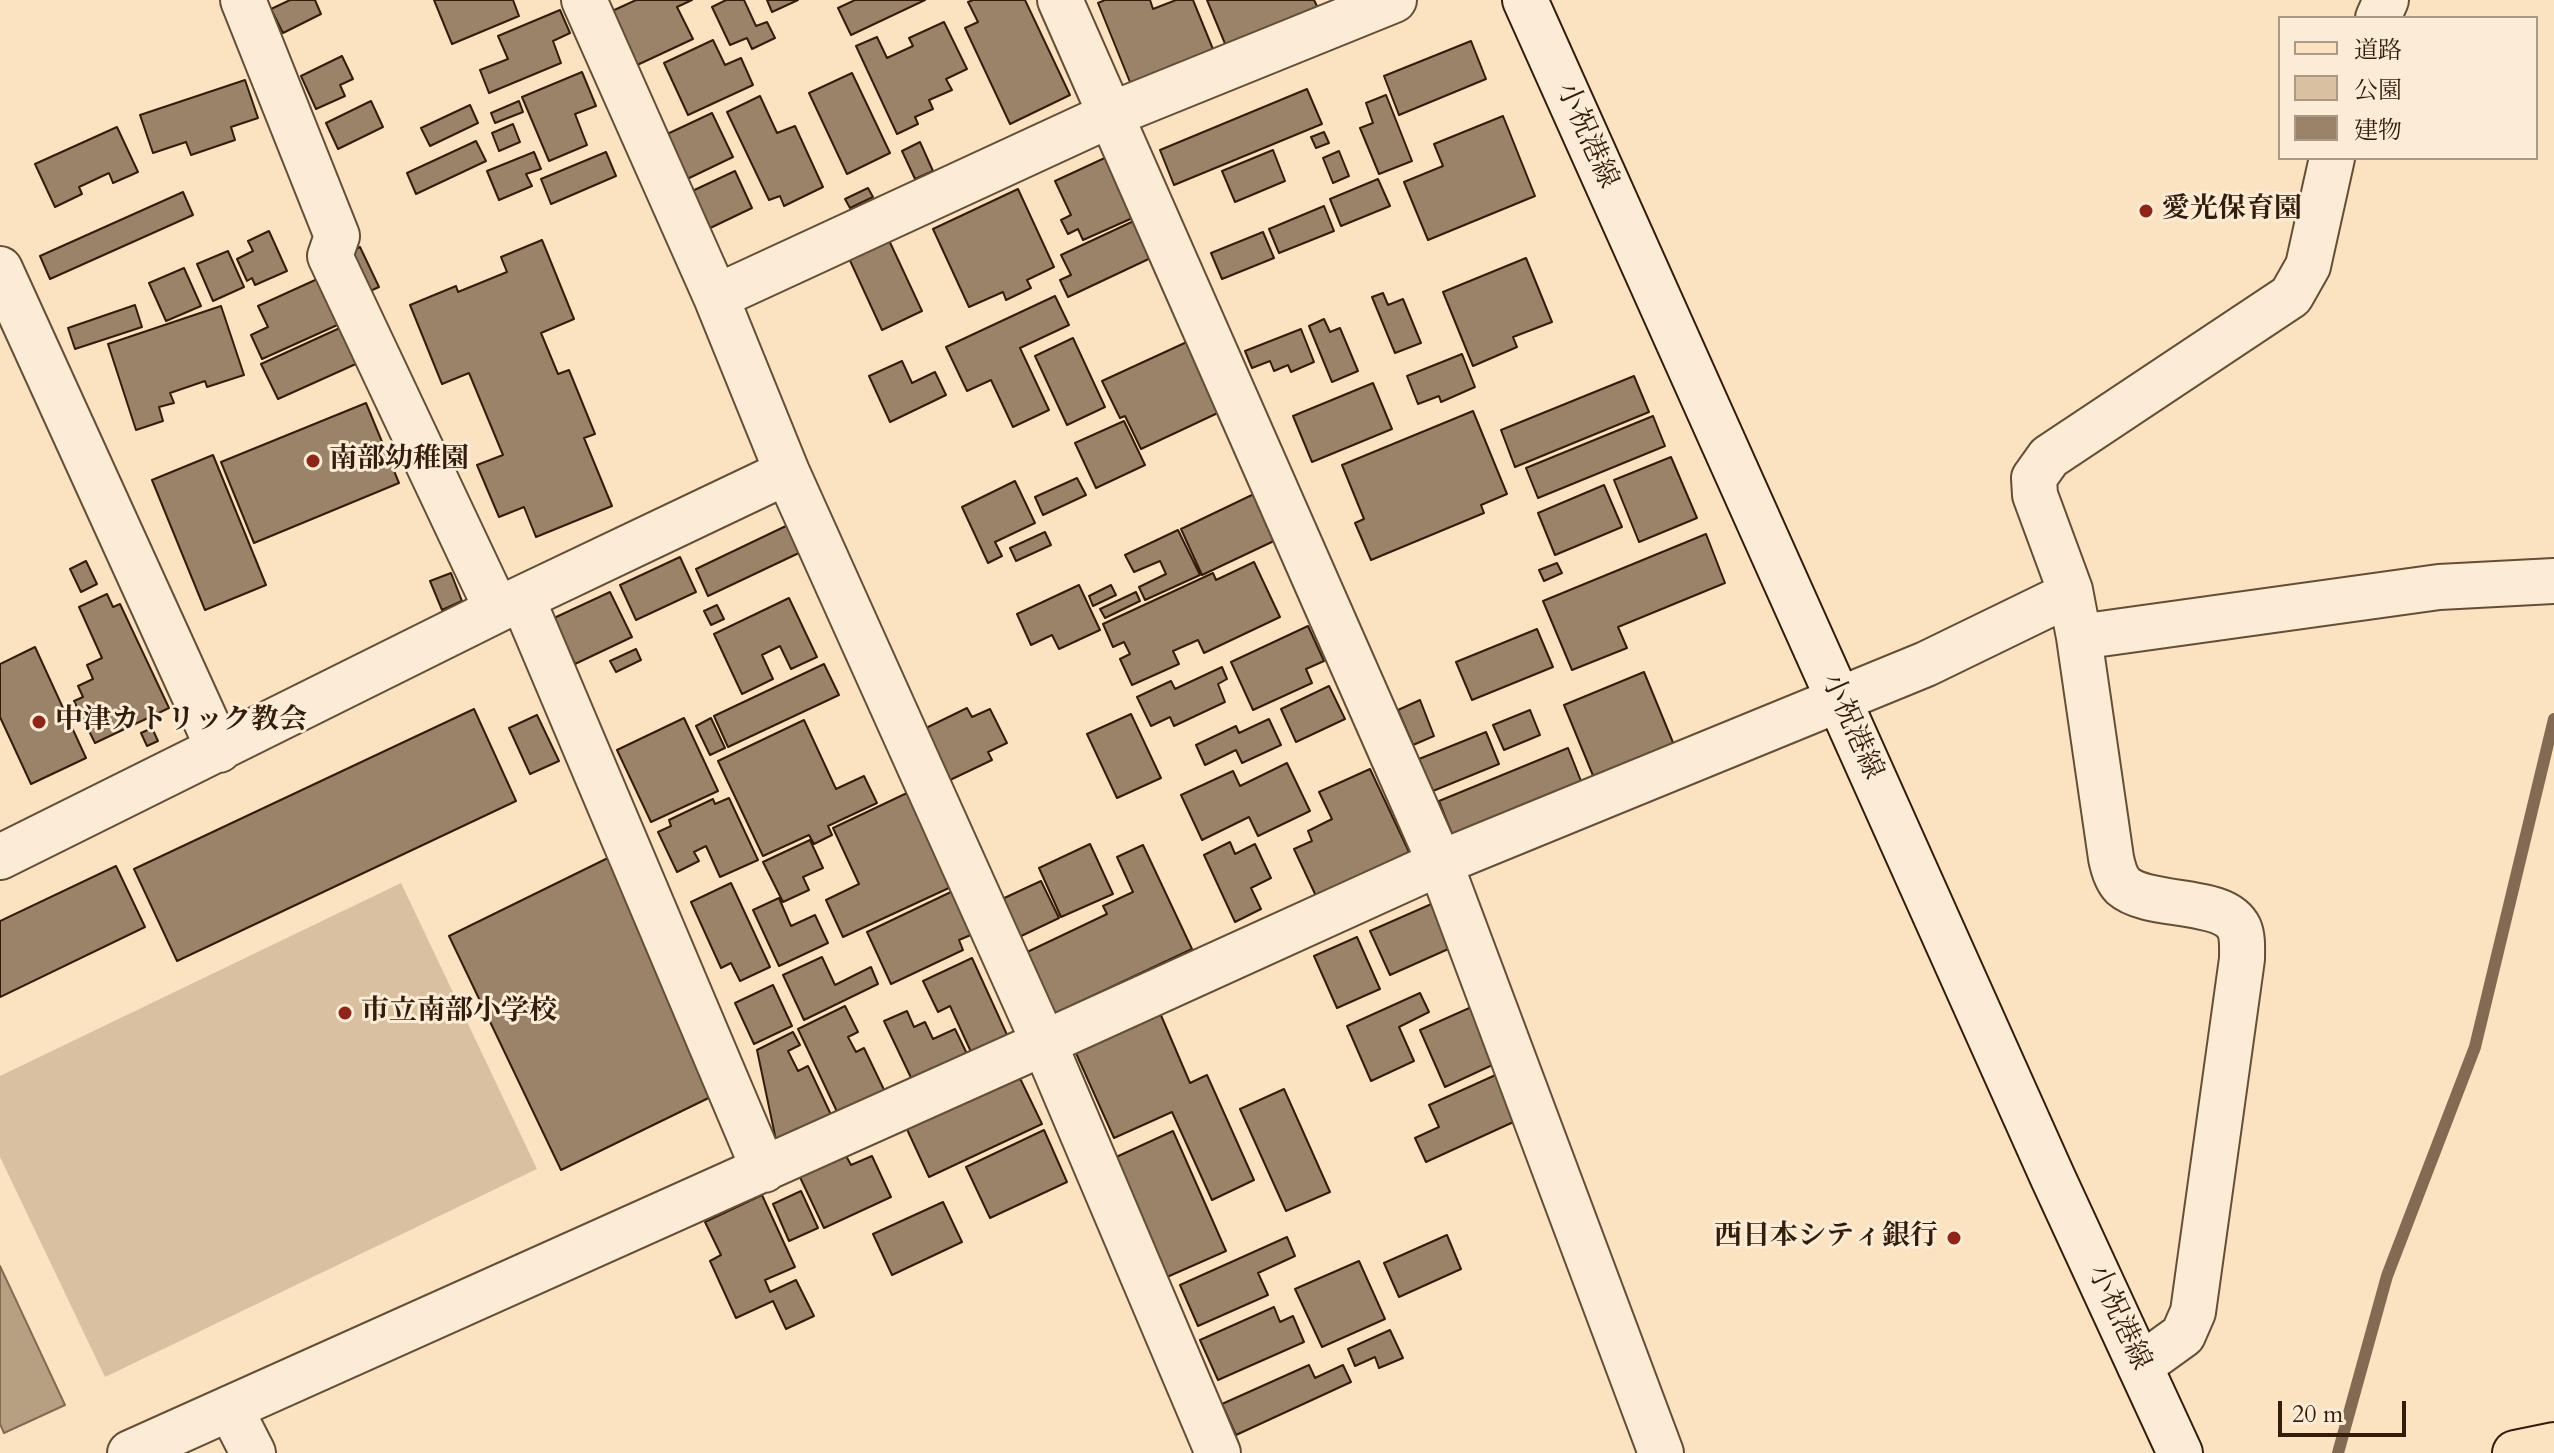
<!DOCTYPE html>
<html>
<head>
<meta charset="utf-8">
<style>
  body { margin:0 }
  #map { position:relative; width:2554px; height:1453px; overflow:hidden; background:#fbe2c0; font-family:Cardo,"Noto Serif JP",serif }
  canvas { display:block }
  .legend { position:absolute; left:2278px; top:16px; width:260px; height:144px; box-sizing:border-box; background:#fcecd6; border:2px solid #ac9984; margin:0; padding:10px 14px; list-style:none; font-size:24px; color:#331c0a }
  .legend li { display:flex; align-items:center; gap:16px; height:40px }
  .legend b { width:40px; border:2px solid #ac9984 }
  .scale { position:absolute; left:2278px; top:1401px; width:128px; height:36px; box-sizing:border-box; border:4px solid #331c0a; border-top:0; padding-left:10px; font-size:24px; line-height:28px; white-space:nowrap; color:#331c0a; -webkit-text-stroke:6px #fcecd6; paint-order:stroke }
</style>
</head>
<body>
<div id="map">
<canvas width="2554" height="1453"></canvas>
<ul class="legend">
<li><b style="height:10px;background:#fbe2c0"></b>道路</li>
<li><b style="height:22px;background:#d9c0a1"></b>公園</li>
<li><b style="height:22px;background:#9b8369"></b>建物</li>
</ul>
<div class="scale">20 m</div>
</div>
<script>
const g = document.querySelector('canvas').getContext('2d');
g.lineJoin = 'round';
function fill(path, color) { g.fillStyle = color; g.fill(path, 'evenodd'); }
function strokePath(path, color, width, dash) { g.strokeStyle = color; g.lineWidth = width; g.lineCap = dash ? 'butt' : 'round'; g.setLineDash(dash || []); g.stroke(path); }
function write(font, color, halo, rows, align = 'center') {
  g.font = font + ' Cardo,"Noto Serif JP",serif'; g.lineWidth = 6; g.setLineDash([]); g.textBaseline = 'middle'; g.strokeStyle = halo; g.fillStyle = color; for (const [text, x, y, turn = 0] of rows) {
    g.save(); g.translate(x, y); g.rotate((+turn || 0) * Math.PI / 180); g.textAlign = isNaN(turn) ? turn : align; if (halo) g.strokeText(text, 0, 0); g.fillText(text, 0, 0); g.restore();
  }
}
const green = new Path2D(`
  M 401,883 L 537,1169 L 105,1377 L 0,1157 L 0,1076 Z`);
const water = new Path2D(`
  M 0,1266 L 65,1405 L 4,1433 L 0,1424 Z`);
const stream = new Path2D(`
  M 2338,1453 L 2387,1276 L 2475,1047 L 2554,719`);
const building = new Path2D(`
  M 290,0 L 315,0 L 321,14 L 283,33 L 271,9 Z
  M 434,0 L 513,0 L 519,16 L 452,44 Z
  M 636,0 L 692,0 L 677,7 L 693,39 L 635,66 L 610,12 Z
  M 726,0 L 744,0 L 756,26 L 767,22 L 775,38 L 752,49 L 747,38 L 730,45 L 712,7 Z
  M 767,0 L 798,0 L 772,12 Z
  M 855,0 L 925,0 L 851,35 L 838,8 Z
  M 973,0 L 1025,0 L 1070,95 L 1010,124 L 965,28 L 978,22 L 968,2 Z
  M 1105,0 L 1150,0 L 1153,9 L 1176,0 L 1193,0 L 1217,59 L 1134,92 L 1098,3 Z
  M 1207,0 L 1314,0 L 1318,8 L 1226,46 Z
  M 560,10 L 570,33 L 553,41 L 561,63 L 489,93 L 480,70 L 508,59 L 498,36 Z
  M 944,22 L 967,69 L 946,79 L 952,90 L 929,100 L 933,109 L 915,117 L 918,124 L 897,134 L 856,46 L 877,37 L 887,58 L 913,46 L 909,38 Z
  M 713,40 L 725,65 L 741,58 L 753,85 L 688,115 L 664,63 Z
  M 1471,41 L 1486,79 L 1399,115 L 1384,76 Z
  M 342,56 L 353,79 L 340,85 L 345,96 L 316,109 L 301,76 Z
  M 582,72 L 596,106 L 575,114 L 587,145 L 549,161 L 522,97 Z
  M 852,73 L 890,153 L 847,174 L 809,93 Z
  M 245,80 L 258,118 L 231,127 L 235,140 L 191,155 L 186,142 L 153,153 L 140,115 Z
  M 1307,89 L 1322,124 L 1174,185 L 1160,150 Z
  M 1386,95 L 1412,161 L 1379,174 L 1360,128 L 1373,123 L 1366,103 Z
  M 760,96 L 777,133 L 795,126 L 823,187 L 784,206 L 780,196 L 769,200 L 727,112 Z
  M 371,101 L 383,127 L 338,149 L 326,123 Z
  M 519,101 L 523,112 L 495,123 L 491,113 Z
  M 470,105 L 478,123 L 430,146 L 421,128 Z
  M 712,113 L 733,157 L 683,181 L 663,136 Z
  M 1503,116 L 1535,196 L 1428,240 L 1404,182 L 1443,166 L 1434,144 Z
  M 513,124 L 520,142 L 499,151 L 492,133 Z
  M 117,127 L 138,172 L 113,183 L 109,173 L 79,187 L 82,194 L 55,207 L 35,164 Z
  M 1324,132 L 1329,143 L 1316,148 L 1311,137 Z
  M 476,141 L 486,161 L 416,194 L 407,173 Z
  M 920,142 L 933,171 L 915,179 L 902,151 Z
  M 1273,150 L 1285,181 L 1235,202 L 1222,171 Z
  M 1339,151 L 1349,176 L 1333,183 L 1323,158 Z
  M 534,152 L 541,169 L 526,174 L 532,186 L 499,200 L 487,171 Z
  M 606,152 L 616,176 L 551,204 L 541,179 Z
  M 1109,156 L 1137,216 L 1083,240 L 1078,229 L 1068,234 L 1061,220 L 1071,215 L 1055,181 Z
  M 735,171 L 752,208 L 706,230 L 688,193 Z
  M 1378,179 L 1390,206 L 1341,226 L 1330,199 Z
  M 868,188 L 873,197 L 850,208 L 845,199 Z
  M 1018,189 L 1054,267 L 1027,280 L 1031,288 L 1006,300 L 1003,292 L 969,307 L 933,229 Z
  M 183,192 L 193,215 L 50,279 L 40,256 Z
  M 1324,206 L 1334,231 L 1279,253 L 1269,229 Z
  M 1138,219 L 1155,256 L 1068,297 L 1060,280 L 1071,275 L 1061,255 Z
  M 269,231 L 287,271 L 255,285 L 252,278 L 247,281 L 237,259 L 253,251 L 248,241 Z
  M 1263,232 L 1274,258 L 1222,279 L 1211,253 Z
  M 887,236 L 922,311 L 882,330 L 847,254 Z
  M 542,240 L 574,319 L 541,333 L 558,374 L 569,370 L 595,434 L 584,438 L 612,506 L 536,537 L 524,507 L 499,517 L 477,465 L 503,455 L 469,373 L 442,384 L 410,305 L 456,286 L 458,292 L 507,272 L 501,257 Z
  M 360,247 L 379,287 L 359,296 L 341,256 Z
  M 228,251 L 244,287 L 213,301 L 197,264 Z
  M 1526,258 L 1552,322 L 1513,337 L 1517,347 L 1473,366 L 1443,292 Z
  M 184,268 L 201,306 L 166,321 L 149,283 Z
  M 324,276 L 344,322 L 262,359 L 251,335 L 268,327 L 258,306 Z
  M 1383,293 L 1388,305 L 1403,299 L 1421,343 L 1395,353 L 1372,297 Z
  M 1055,296 L 1069,325 L 1020,348 L 1049,410 L 1013,427 L 991,380 L 967,391 L 946,347 Z
  M 135,305 L 142,327 L 75,349 L 68,328 Z
  M 221,306 L 244,375 L 207,387 L 205,381 L 170,393 L 174,403 L 159,407 L 163,421 L 136,430 L 108,344 Z
  M 1324,319 L 1330,332 L 1340,328 L 1358,371 L 1332,382 L 1309,326 Z
  M 342,327 L 358,363 L 278,399 L 261,364 Z
  M 1301,329 L 1314,362 L 1291,372 L 1288,365 L 1274,371 L 1270,361 L 1252,368 L 1245,351 Z
  M 1073,338 L 1105,407 L 1067,425 L 1035,356 Z
  M 1189,341 L 1222,411 L 1141,449 L 1125,416 L 1120,418 L 1102,381 Z
  M 1462,354 L 1475,387 L 1441,402 L 1439,396 L 1418,404 L 1407,376 Z
  M 902,361 L 912,383 L 935,372 L 946,395 L 890,422 L 869,376 Z
  M 1634,376 L 1649,412 L 1515,467 L 1501,430 Z
  M 1373,383 L 1392,429 L 1312,462 L 1293,416 Z
  M 366,403 L 399,483 L 254,543 L 221,462 Z
  M 1473,411 L 1507,494 L 1481,505 L 1484,513 L 1371,560 L 1355,523 L 1364,519 L 1342,465 Z
  M 1653,416 L 1665,446 L 1538,498 L 1526,468 Z
  M 1124,421 L 1145,465 L 1096,488 L 1075,443 Z
  M 213,455 L 266,585 L 205,610 L 152,480 Z
  M 1671,457 L 1697,518 L 1639,542 L 1614,480 Z
  M 1077,478 L 1086,495 L 1043,515 L 1035,497 Z
  M 1015,481 L 1035,523 L 995,542 L 1002,556 L 988,563 L 962,507 Z
  M 1604,485 L 1622,527 L 1555,555 L 1538,513 Z
  M 1254,494 L 1276,540 L 1202,575 L 1181,529 Z
  M 788,525 L 801,552 L 708,596 L 696,569 Z
  M 1178,530 L 1200,575 L 1145,600 L 1139,587 L 1166,574 L 1160,561 L 1134,572 L 1125,555 Z
  M 1045,532 L 1051,545 L 1016,561 L 1010,548 Z
  M 1706,534 L 1725,583 L 1618,627 L 1627,648 L 1572,670 L 1543,601 Z
  M 680,557 L 696,592 L 636,620 L 620,585 Z
  M 86,561 L 97,584 L 81,592 L 70,569 Z
  M 1254,562 L 1280,617 L 1204,653 L 1198,640 L 1173,651 L 1179,664 L 1132,685 L 1120,659 L 1130,654 L 1124,642 L 1113,647 L 1103,624 L 1213,573 L 1216,580 Z
  M 1557,563 L 1562,573 L 1544,581 L 1539,570 Z
  M 451,573 L 462,601 L 442,610 L 430,581 Z
  M 1079,585 L 1100,630 L 1059,649 L 1052,635 L 1031,645 L 1017,614 Z
  M 1111,585 L 1116,595 L 1093,606 L 1089,596 Z
  M 610,592 L 632,637 L 575,664 L 554,618 Z
  M 1136,592 L 1140,601 L 1105,618 L 1100,609 Z
  M 107,594 L 113,607 L 120,604 L 169,708 L 95,743 L 74,701 L 83,697 L 78,686 L 93,679 L 87,665 L 102,658 L 79,607 Z
  M 789,598 L 817,657 L 791,669 L 780,646 L 762,655 L 773,679 L 742,694 L 714,634 Z
  M 717,605 L 724,619 L 711,625 L 704,611 Z
  M 1308,626 L 1324,661 L 1306,669 L 1312,683 L 1253,710 L 1231,662 Z
  M 1537,629 L 1553,667 L 1472,700 L 1456,662 Z
  M 35,647 L 86,758 L 31,784 L 0,717 L 0,664 Z
  M 636,649 L 641,660 L 616,672 L 610,661 Z
  M 824,664 L 839,695 L 728,747 L 714,716 Z
  M 1222,667 L 1227,679 L 1218,684 L 1225,702 L 1174,726 L 1170,717 L 1151,726 L 1137,697 L 1171,681 L 1175,689 Z
  M 1644,672 L 1674,745 L 1594,778 L 1564,705 Z
  M 1329,686 L 1345,719 L 1296,742 L 1281,709 Z
  M 1420,700 L 1434,736 L 1413,745 L 1398,710 Z
  M 967,708 L 972,717 L 990,709 L 1007,743 L 988,752 L 992,760 L 950,780 L 926,728 Z
  M 474,709 L 516,801 L 177,961 L 134,869 Z
  M 1530,710 L 1540,735 L 1504,750 L 1493,725 Z
  M 1131,714 L 1161,778 L 1117,798 L 1087,734 Z
  M 537,715 L 559,761 L 530,774 L 509,728 Z
  M 684,718 L 718,791 L 651,822 L 617,750 Z
  M 711,718 L 725,748 L 710,755 L 696,726 Z
  M 1269,719 L 1281,745 L 1242,763 L 1236,750 L 1205,765 L 1196,745 L 1236,726 L 1239,733 Z
  M 804,720 L 836,789 L 864,776 L 877,803 L 828,826 L 832,835 L 814,844 L 809,835 L 763,856 L 718,761 Z
  M 152,728 L 158,741 L 147,746 L 141,733 Z
  M 1486,732 L 1499,764 L 1428,793 L 1414,761 Z
  M 1568,748 L 1581,781 L 1452,834 L 1439,801 Z
  M 1287,763 L 1310,811 L 1258,836 L 1249,817 L 1202,840 L 1181,795 L 1233,771 L 1240,786 Z
  M 1370,769 L 1409,852 L 1316,896 L 1294,849 L 1312,841 L 1308,831 L 1332,819 L 1319,792 Z
  M 907,793 L 951,887 L 843,937 L 826,900 L 859,884 L 833,828 Z
  M 729,798 L 758,860 L 720,877 L 706,846 L 694,852 L 699,861 L 677,872 L 658,832 L 671,826 L 669,820 L 713,799 L 715,804 Z
  M 810,840 L 823,868 L 803,877 L 809,890 L 783,902 L 763,862 Z
  M 1230,842 L 1235,854 L 1255,844 L 1271,878 L 1251,888 L 1261,909 L 1235,922 L 1204,855 Z
  M 1090,844 L 1113,894 L 1061,917 L 1039,868 Z
  M 1143,845 L 1192,949 L 1052,1015 L 1023,954 L 1107,914 L 1103,906 L 1133,892 L 1117,857 Z
  M 614,855 L 729,1088 L 561,1170 L 449,936 Z
  M 116,866 L 145,927 L 0,997 L 0,921 Z
  M 1041,881 L 1059,918 L 1017,938 L 1000,900 Z
  M 731,883 L 770,967 L 740,981 L 731,963 L 721,968 L 691,902 Z
  M 953,891 L 973,934 L 959,940 L 963,950 L 891,984 L 867,932 Z
  M 779,898 L 791,926 L 815,915 L 828,943 L 779,966 L 753,910 Z
  M 1436,902 L 1455,946 L 1390,975 L 1370,931 Z
  M 1357,937 L 1380,989 L 1337,1008 L 1314,956 Z
  M 822,957 L 835,985 L 871,967 L 878,984 L 804,1020 L 783,975 Z
  M 972,958 L 1008,1037 L 972,1054 L 950,1006 L 938,1012 L 923,981 Z
  M 773,985 L 792,1026 L 754,1044 L 735,1003 Z
  M 1420,993 L 1429,1012 L 1399,1027 L 1414,1061 L 1371,1081 L 1347,1026 Z
  M 1476,1005 L 1501,1061 L 1445,1087 L 1420,1030 Z
  M 845,1006 L 858,1032 L 848,1037 L 856,1052 L 864,1048 L 887,1096 L 840,1118 L 798,1029 Z
  M 907,1011 L 914,1027 L 925,1022 L 933,1039 L 955,1029 L 969,1058 L 914,1084 L 884,1021 Z
  M 1160,1013 L 1190,1083 L 1207,1075 L 1254,1180 L 1212,1200 L 1172,1112 L 1114,1138 L 1075,1051 Z
  M 793,1032 L 800,1045 L 788,1051 L 798,1071 L 808,1066 L 833,1119 L 777,1145 L 757,1050 Z
  M 1017,1072 L 1042,1124 L 929,1177 L 905,1125 Z
  M 1500,1073 L 1520,1119 L 1426,1162 L 1415,1138 L 1439,1127 L 1429,1105 Z
  M 1284,1089 L 1330,1192 L 1286,1211 L 1240,1109 Z
  M 1044,1130 L 1067,1182 L 990,1218 L 966,1167 Z
  M 1173,1131 L 1226,1251 L 1167,1277 L 1114,1158 Z
  M 844,1152 L 851,1165 L 872,1156 L 891,1197 L 824,1228 L 798,1173 Z
  M 801,1191 L 818,1228 L 789,1241 L 773,1204 Z
  M 762,1195 L 795,1267 L 765,1280 L 770,1292 L 796,1280 L 814,1316 L 786,1329 L 773,1301 L 736,1318 L 710,1261 L 721,1255 L 705,1222 Z
  M 943,1202 L 962,1242 L 892,1275 L 873,1234 Z
  M 1447,1235 L 1461,1269 L 1399,1297 L 1384,1263 Z
  M 1287,1237 L 1295,1256 L 1258,1273 L 1268,1295 L 1198,1326 L 1180,1285 Z
  M 1359,1261 L 1385,1319 L 1322,1347 L 1295,1289 Z
  M 1274,1307 L 1280,1322 L 1293,1316 L 1304,1342 L 1218,1380 L 1200,1340 Z
  M 1390,1330 L 1403,1358 L 1379,1368 L 1375,1357 L 1355,1366 L 1348,1349 Z
  M 1309,1365 L 1315,1378 L 1343,1365 L 1351,1382 L 1236,1435 L 1222,1404 Z`);
const minor = new Path2D(`
  M 243,0 L 337,236 L 330,256 L 497,610
  M 584,0 L 716,297 L 787,472 L 1044,1043 L 1218,1453
  M 1060,0 L 1440,863 L 1661,1453
  M 2378,18 L 2386,0
  M 0,269 L 219,750
  M 716,297 L 1110,115 L 1394,0
  M 522,598 L 764,1170
  M 2079,637 L 2439,587 L 2554,581
  M 0,857 L 497,610 L 787,472
  M 2140,1366 L 2183,1335 L 2193,1312 L 2242,959 C 2242,949 2243,937 2239,928 C 2224,896 2149,909 2123,886 C 2116,879 2113,868 2111,858 L 2079,637 L 2070,590 L 2035,495 L 2034,478 L 2049,457 L 2291,296 L 2308,266 L 2332,158
  M 230,1408 L 253,1453
  M 130,1453 L 1044,1043 L 1440,863 L 1926,664 L 2070,594`);
const secondary = new Path2D(`
  M 1525,0 L 2053,1178 L 2180,1453`);
const primary = new Path2D(`
  M 2515,1453 L 2554,1445`);
const markers = [
  [2146,211,8,"#8f2418"],
  [313,461,8,"#8f2418"],
  [39,722,8,"#8f2418"],
  [345,1013,8,"#8f2418"],
  [1954,1238,8,"#8f2418"]
];
const streetNames = [
  ["小祝港線",1586,136,66],
  ["小祝港線",1851,727,66],
  ["小祝港線",2118,1318,65]
];
const poiNames = [
  ["愛光保育園",2162,211],
  ["南部幼稚園",329,461],
  ["中津カトリック教会",55,722],
  ["市立南部小学校",361,1013],
  ["西日本シティ銀行",1938,1238,"right"]
];
fill(green, '#d9c0a1');
fill(water, '#b79f82');
strokePath(water, '#826b52', 2);
strokePath(stream, '#826b52', 12);
fill(building, '#9b8369');
strokePath(building, '#331c0a', 2);
strokePath(minor, '#654e38', 48);
strokePath(secondary, '#331c0a', 48);
strokePath(primary, '#331c0a', 48);
strokePath(minor, '#fcecd6', 44);
strokePath(secondary, '#fcecd6', 44);
strokePath(primary, '#fbe2c0', 44);
for (const [x, y, r, color] of markers) { const dot = new Path2D(); dot.arc(x, y, r, 0, 2 * Math.PI); g.fillStyle = color; g.fill(dot); strokePath(dot, '#fcecd6', 3); }
write('28px', '#331c0a', '#fcecd6', streetNames);
write('bold 28px', '#331c0a', '#fcecd6', poiNames, 'left');
</script>
</body>
</html>
